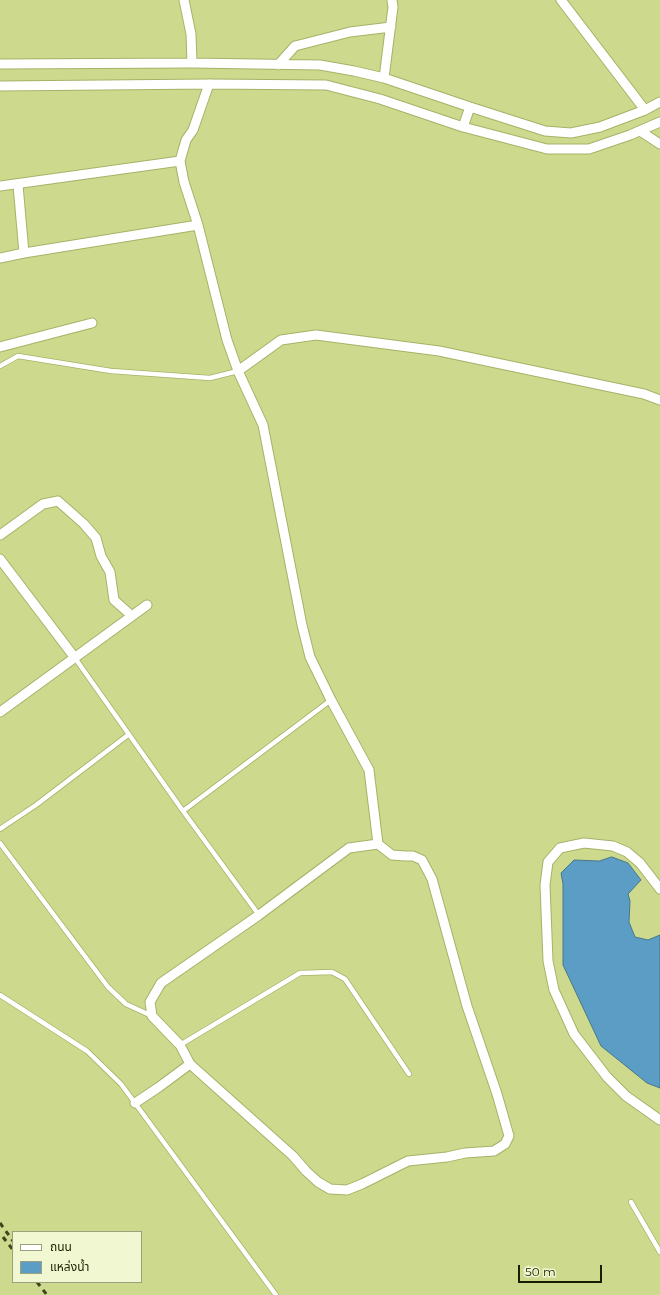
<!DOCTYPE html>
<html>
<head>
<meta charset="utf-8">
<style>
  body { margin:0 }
  #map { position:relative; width:660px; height:1295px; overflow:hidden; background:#cdda8d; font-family:Montserrat,"Noto Sans Thai",sans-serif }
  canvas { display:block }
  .legend { position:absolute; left:12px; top:1231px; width:130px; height:52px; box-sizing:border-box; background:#f0f7d1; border:1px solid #9ba17e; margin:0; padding:5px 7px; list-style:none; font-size:12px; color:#1b1f01 }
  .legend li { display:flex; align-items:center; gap:8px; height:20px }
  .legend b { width:20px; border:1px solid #9ba17e }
  .scale { position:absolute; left:518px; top:1265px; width:84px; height:18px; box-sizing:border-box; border:2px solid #1b1f01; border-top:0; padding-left:5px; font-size:12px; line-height:14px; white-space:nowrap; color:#1b1f01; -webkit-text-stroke:3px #f0f7d1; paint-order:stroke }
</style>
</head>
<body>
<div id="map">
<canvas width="660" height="1295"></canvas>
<ul class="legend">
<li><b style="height:5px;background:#fff"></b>ถนน</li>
<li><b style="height:11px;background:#5b9dc4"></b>แหล่งน้ำ</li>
</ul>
<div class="scale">50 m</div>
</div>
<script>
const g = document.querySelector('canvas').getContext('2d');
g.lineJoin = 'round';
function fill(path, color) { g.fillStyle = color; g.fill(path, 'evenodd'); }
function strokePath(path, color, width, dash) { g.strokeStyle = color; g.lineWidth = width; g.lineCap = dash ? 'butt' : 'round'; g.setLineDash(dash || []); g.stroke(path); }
const water = new Path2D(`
  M 612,857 L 628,863 L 641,880 L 628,894 L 630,901 L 629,922 L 635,937 L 648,940 L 660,935 L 660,1088 L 647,1083 L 601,1046 L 563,965 L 563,884 L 561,873 L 574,860 L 599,861 Z`);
const service = new Path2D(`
  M 0,366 L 18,356 L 111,371 L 210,378 L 238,371
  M 75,658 L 183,811 L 259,915
  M 183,811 L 331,700
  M 0,829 L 36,805 L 128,735
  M 0,843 L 108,987 L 126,1004 L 152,1016
  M 0,995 L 87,1051 L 121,1084 L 276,1295
  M 180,1045 L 300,973 L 332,972 L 345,979 L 409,1074
  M 631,1202 L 660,1252`);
const minor = new Path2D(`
  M 184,0 L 191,34 L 192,63
  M 561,0 L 645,110
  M 0,64 L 192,63 L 320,65 L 354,71 L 384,78 L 470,107 L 545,131 L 571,133 L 600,127 L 645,110 L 660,102
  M 278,65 L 295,46 L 350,32 L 391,27
  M 384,78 L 393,7 L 392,0
  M 209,84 L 193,130 L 186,140 L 180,161 L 184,182 L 198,225 L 227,340 L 238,371 L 281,340 L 316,335 L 439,351 L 644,394 L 660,400
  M 0,86 L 209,84 L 326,85 L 380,99 L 463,127 L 547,149 L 589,149 L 630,135 L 660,122
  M 463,127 L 470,107
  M 640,131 L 660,144
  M 18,185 L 24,253
  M 0,186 L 180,161
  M 0,258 L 24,253 L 198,225
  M 0,347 L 92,323
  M 0,535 L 43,504 L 58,501 L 84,524 L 96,538 L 101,556 L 110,572 L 114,600 L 132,616
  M 0,559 L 75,658
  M 0,712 L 147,605
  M 660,889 L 640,863 L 627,852 L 613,846 L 584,843 L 560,848 L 548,862 L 545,885 L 548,961 L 554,990 L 574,1034 L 607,1077 L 626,1096 L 660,1120
  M 190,1064 L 293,1156 L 306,1171 L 318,1182 L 330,1189 L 347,1190 L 362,1184 L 408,1161 L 447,1157 L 465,1153 L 494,1151 L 505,1144 L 509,1136 L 497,1094 L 467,1006 L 432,879 L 422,860 L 413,856 L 405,856 L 392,855 L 378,844
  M 135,1103 L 159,1087 L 190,1064 L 180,1045 L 152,1016 L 150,1002 L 161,983 L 259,915 L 349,848 L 378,844 L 369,770 L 331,700 L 310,657 L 302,625 L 263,425 L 238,371`);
const rail = new Path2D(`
  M 0,1223 L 13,1241
  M 3,1237 L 13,1250
  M 37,1282 L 47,1295`);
fill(water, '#5b9dc4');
strokePath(water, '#48778a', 1);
strokePath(service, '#a6b267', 6);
strokePath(minor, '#a6b267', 11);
strokePath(service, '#fff', 4.5);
strokePath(minor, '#fff', 9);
strokePath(rail, '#3f441d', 3, [5, 5]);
</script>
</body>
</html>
